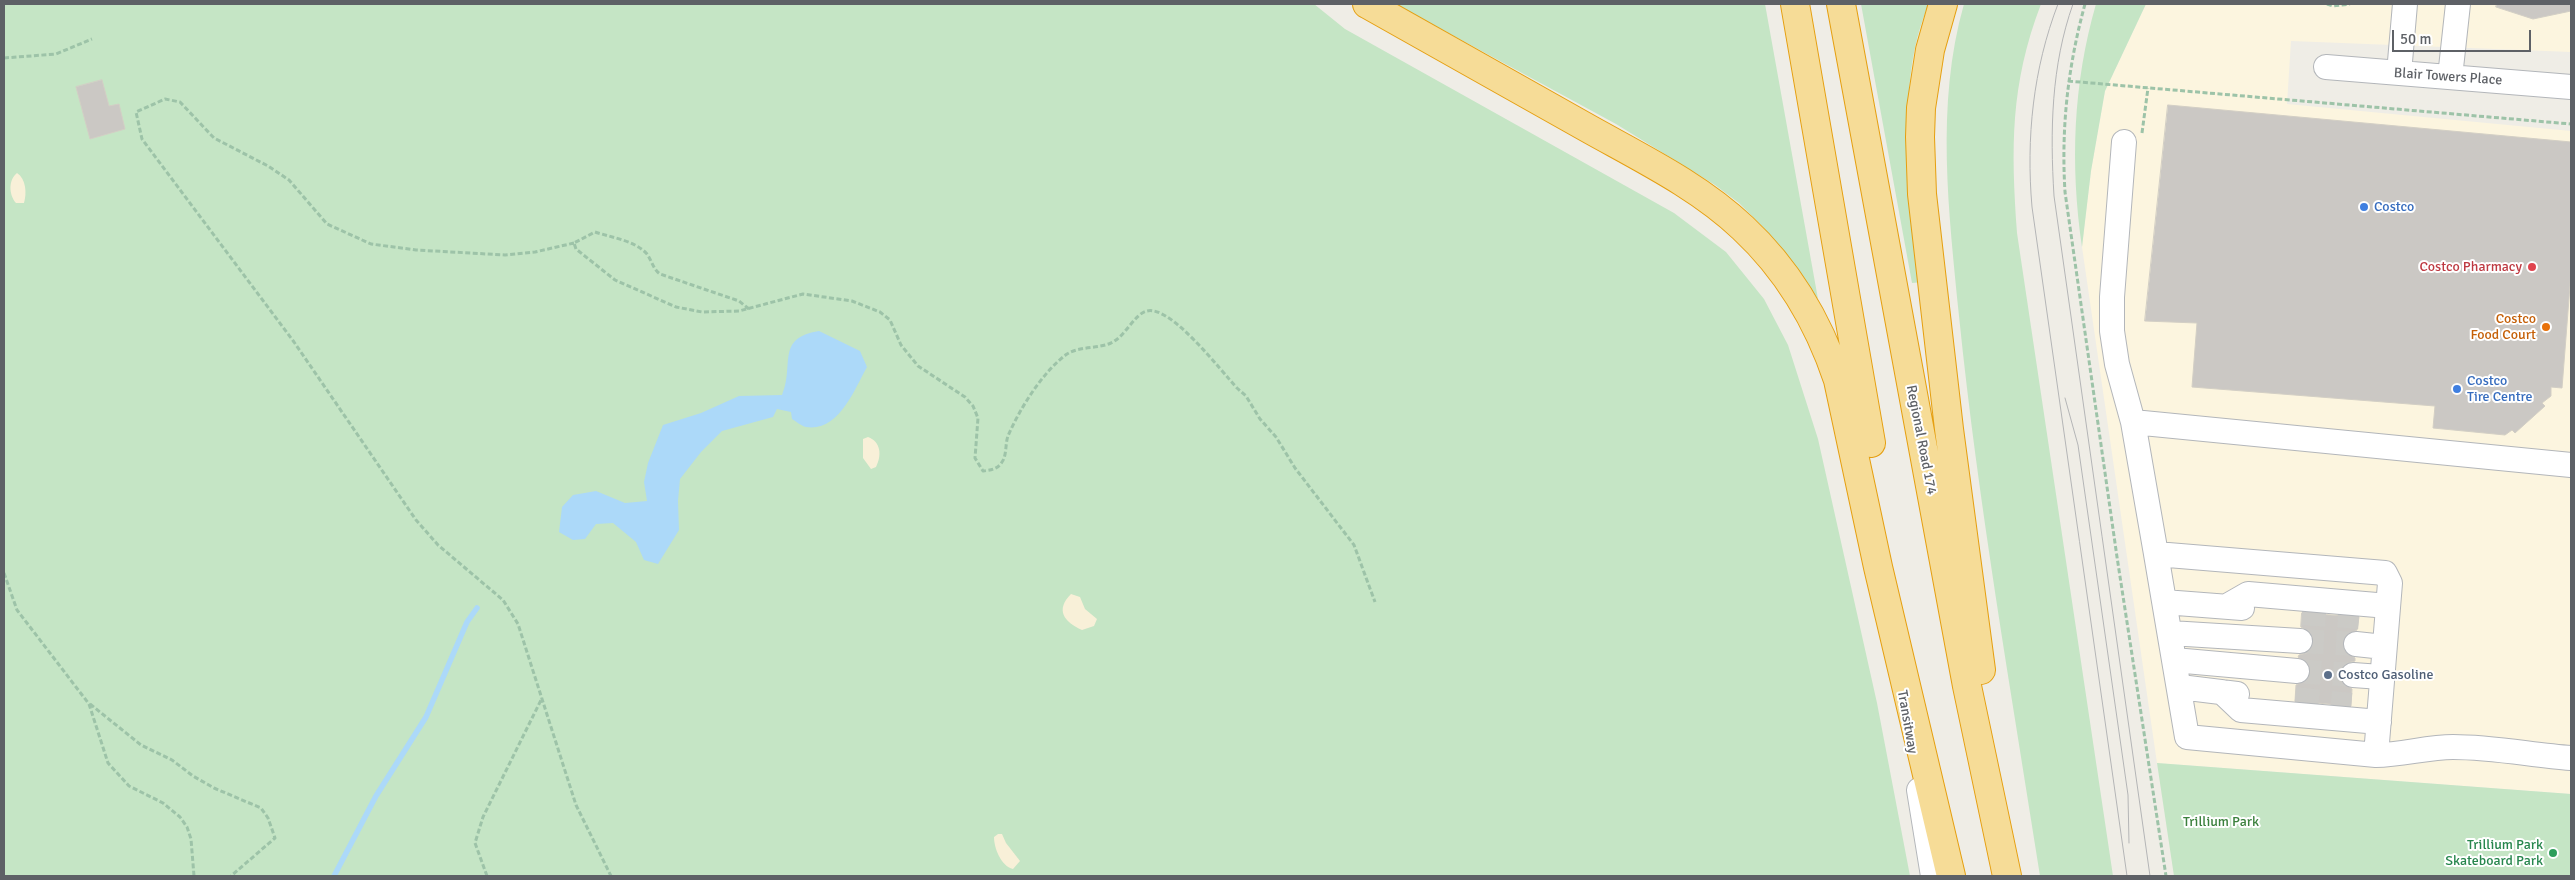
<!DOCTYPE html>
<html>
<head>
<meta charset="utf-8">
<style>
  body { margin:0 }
  #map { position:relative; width:2575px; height:880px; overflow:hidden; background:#efede6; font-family:Signika,sans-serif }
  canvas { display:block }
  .frame { position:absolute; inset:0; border:5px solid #5e6166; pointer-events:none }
  .scale { position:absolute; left:2392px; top:30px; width:139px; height:22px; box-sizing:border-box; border:2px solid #5e6166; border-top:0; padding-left:6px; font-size:15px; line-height:18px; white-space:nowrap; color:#5e6166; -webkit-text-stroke:4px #fff; paint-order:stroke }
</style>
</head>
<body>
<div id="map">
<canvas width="2575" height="880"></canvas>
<div class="frame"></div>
<div class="scale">50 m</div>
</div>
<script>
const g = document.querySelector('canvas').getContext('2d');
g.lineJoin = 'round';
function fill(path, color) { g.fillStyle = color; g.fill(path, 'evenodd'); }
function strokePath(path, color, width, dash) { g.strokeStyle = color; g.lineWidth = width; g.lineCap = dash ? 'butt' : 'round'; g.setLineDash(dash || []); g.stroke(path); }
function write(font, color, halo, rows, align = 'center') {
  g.font = font + ' Signika,sans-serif'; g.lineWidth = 4; g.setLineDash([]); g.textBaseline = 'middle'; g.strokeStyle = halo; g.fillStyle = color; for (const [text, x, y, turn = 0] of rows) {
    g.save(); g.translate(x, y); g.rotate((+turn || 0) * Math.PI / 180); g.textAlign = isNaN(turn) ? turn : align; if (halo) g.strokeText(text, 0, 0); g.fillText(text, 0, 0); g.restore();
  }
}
const commercial = new Path2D(`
  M 2146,4 L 2571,4 L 2571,52 L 2291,41 L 2287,104 L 2571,131 L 2571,794 L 2157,763 L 2082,247 L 2091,171 L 2105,91 Z`);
const green = new Path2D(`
  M 4,4 L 1314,4 L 1345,29 L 1674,213 L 1726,252 L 1764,299 L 1788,345 L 1818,439 L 1877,703 L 1910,876 L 4,876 Z
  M 1395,4 L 1765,4 L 1818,299 L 1763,227 L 1739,203 L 1715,185 L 1616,124 Z
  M 1861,4 L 1929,4 C 1892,87 1914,195 1924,282 L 1912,283 Z
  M 1964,4 L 2041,4 C 2010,85 2011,148 2017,233 L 2113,876 L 2040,876 C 2011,690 1978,503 1959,316 C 1949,213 1935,105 1964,4 Z
  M 2096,4 L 2146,4 L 2105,91 L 2091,171 L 2082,247 C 2070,164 2073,84 2096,4 Z
  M 2157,763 L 2571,794 L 2571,876 L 2174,876 Z`);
const sand = new Path2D(`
  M 17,173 C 26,179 27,193 24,203 L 16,203 C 9,195 8,180 17,173 Z
  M 868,437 C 881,442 882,455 876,467 L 871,469 L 863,458 L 863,439 Z
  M 1071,594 L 1080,597 L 1085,609 L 1097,619 L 1094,626 L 1082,630 C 1064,622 1055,610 1071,594 Z
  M 998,834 L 1002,834 L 1006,843 L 1020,861 L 1013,869 C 1001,866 994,848 994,837 Z`);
const water = new Path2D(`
  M 819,331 L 860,351 L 867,367 C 854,390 839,432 806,427 C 801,426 796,421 792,419 L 791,412 L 777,409 L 773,417 L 722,431 L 701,452 L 680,479 L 678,501 L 679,530 L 658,564 L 644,560 L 636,542 L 613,523 L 596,524 L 585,539 L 573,540 L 559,532 L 562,507 L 573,495 L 596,491 L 625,503 L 647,501 L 644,482 L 648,463 L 663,425 L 701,413 L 739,396 L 782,395 C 795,365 775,338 819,331 Z`);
const stream = new Path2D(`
  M 334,876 L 376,796 L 426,717 L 467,622 L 477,608`);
const building = new Path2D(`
  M 2497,4 L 2571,4 L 2571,11 L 2533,19 L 2496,7 Z
  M 102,80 L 109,106 L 119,104 L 125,129 L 90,139 L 76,87 Z
  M 2168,105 L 2571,142 L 2571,273 L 2562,388 L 2551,387 L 2551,396 L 2542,403 L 2545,406 L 2515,433 L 2512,430 L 2505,435 L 2433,428 L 2435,406 L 2192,387 L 2197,323 L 2145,321 Z
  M 2302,613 L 2359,617 L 2357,630 L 2345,636 L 2342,643 L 2344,650 L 2355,658 L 2355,661 L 2347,663 L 2339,674 L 2341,681 L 2352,689 L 2351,706 L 2295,701 L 2296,685 L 2308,679 L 2311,672 L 2309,665 L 2298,657 L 2299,655 L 2307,653 L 2314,642 L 2312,634 L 2301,627 Z`);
const minorTunnel = new Path2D(`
  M 2302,613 L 2359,617
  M 2300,641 L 2356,644
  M 2297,671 L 2353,675
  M 2295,699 L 2351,705`);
const path = new Path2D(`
  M 2085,4 C 2068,66 2061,127 2065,192 L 2117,557 L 2166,876
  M 2327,4 L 2333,6 L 2350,4
  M 4,58 L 56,54 L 92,39
  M 2068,81 L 2571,124
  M 2142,133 L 2148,88
  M 574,243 L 535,252 L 505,255 L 416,250 L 371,244 L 327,224 L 289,180 L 268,166 L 214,138 L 180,102 L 165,99 L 136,112 L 142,139 L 294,342 L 416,520 L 438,545 L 503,600 L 518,624 L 576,805 L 611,876
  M 749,309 L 739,301 L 660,274 C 653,269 652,261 647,254 C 636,241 610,237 595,232 L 574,243 L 576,249 L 615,280 L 676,307 L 702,312 L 739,311 L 803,294 L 852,301 L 880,312 L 890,320 L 901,345 L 918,366 L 965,397 L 973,406 L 978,418 L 975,458 L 983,471 C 991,470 998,469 1002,462 C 1007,455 1005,444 1008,436 C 1019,410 1043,371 1067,354 C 1080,346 1097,349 1111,343 C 1126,336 1134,314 1147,311 C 1171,305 1221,371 1237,388 L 1246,396 L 1260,419 L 1276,437 L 1295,468 L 1354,545 L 1375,602
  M 4,573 L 17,610 L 89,704 L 108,763 L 129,786 L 163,803 L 180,817 L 187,827 L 191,839 L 194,876
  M 90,704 L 141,745 L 172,760 L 193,776 L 214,788 L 261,808 L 268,818 L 275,838 L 231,876
  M 487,876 L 475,843 L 483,817 L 542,698`);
const minor = new Path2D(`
  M 2326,67 L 2571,87
  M 2399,73 L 2405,4
  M 2450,77 L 2458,4
  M 2124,142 L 2112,297 L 2112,331 L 2117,364 L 2133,422 L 2156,554 L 2385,573 L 2390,583 L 2376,755
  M 2133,422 L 2571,465
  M 2156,554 L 2187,737 L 2376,755 C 2402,755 2427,747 2453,747 C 2492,747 2532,755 2571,758
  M 2164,602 L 2242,608
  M 2227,606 L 2248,594 L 2388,606
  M 2170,633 L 2300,641
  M 2356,644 L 2384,647
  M 2174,660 L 2297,671
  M 2353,675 L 2381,677
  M 2180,687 L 2237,694
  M 2222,692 L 2241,710 L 2379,722
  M 1919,790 L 1933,876`);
const highway = new Path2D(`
  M 1367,4 C 1442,46 1517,88 1591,130 C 1643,159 1700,187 1743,228 C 1788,270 1819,323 1838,380 L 1878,567 L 1951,876
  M 1795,4 L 1871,443
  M 1841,4 L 1967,686 L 2007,876
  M 1943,4 L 1930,50 L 1921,108 L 1920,137 L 1922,194 L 1949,429 L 1981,670`);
const tram = new Path2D(`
  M 2058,4 C 2033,69 2026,138 2032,207 L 2127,876
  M 2073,4 C 2051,66 2050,131 2054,196 L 2150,876
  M 2065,398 L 2078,445 L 2128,795 L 2129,843`);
const markers = [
  [2364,207,5,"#3f7fe0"],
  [2532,267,5,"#e0444e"],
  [2546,327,5,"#e8710a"],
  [2457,389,5,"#3f7fe0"],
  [2328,675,5,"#5c6f8a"],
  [2553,853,5,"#2e9e5b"]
];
const streetNames = [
  ["Blair Towers Place",2448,77,4],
  ["Regional Road 174",1921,440,79],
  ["Transitway",1907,722,80]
];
const shopNames = [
  ["Costco",2374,207],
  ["Costco",2467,381],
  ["Tire Centre",2467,397]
];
const healthNames = [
  ["Costco Pharmacy",2522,267]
];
const foodNames = [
  ["Costco",2536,319],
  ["Food Court",2536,335]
];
const serviceNames = [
  ["Costco Gasoline",2338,675]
];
const parkNames = [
  ["Trillium Park",2221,822]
];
const leisureNames = [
  ["Trillium Park",2543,845],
  ["Skateboard Park",2543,861]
];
fill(commercial, '#fcf5df');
fill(green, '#c5e5c5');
fill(sand, '#f8f0d8');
fill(water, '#acd9f9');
strokePath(stream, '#acd9f9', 5.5);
fill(building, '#cbc8c4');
strokePath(building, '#d3cfc5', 1);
strokePath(minorTunnel, '#cbcac6', 24, [24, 12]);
strokePath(minor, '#b3b6ba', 26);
strokePath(highway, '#e59f10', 30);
strokePath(path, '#9dc3a8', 3, [5, 2.5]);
strokePath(minor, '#fff', 24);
strokePath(highway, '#f6dc97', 28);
strokePath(tram, '#b4b5b6', 1);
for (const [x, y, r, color] of markers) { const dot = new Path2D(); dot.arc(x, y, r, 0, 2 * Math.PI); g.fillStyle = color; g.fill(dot); strokePath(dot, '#fff', 2); }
write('14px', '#5e6166', '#fff', streetNames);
write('14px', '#366cbe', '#fff', shopNames, 'left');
write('14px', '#be3a42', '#fff', healthNames, 'right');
write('14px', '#c56008', '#fff', foodNames, 'right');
write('14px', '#4e5e75', '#fff', serviceNames, 'left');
write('14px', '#3b803d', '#fff', parkNames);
write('14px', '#27864d', '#fff', leisureNames, 'right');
</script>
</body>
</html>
